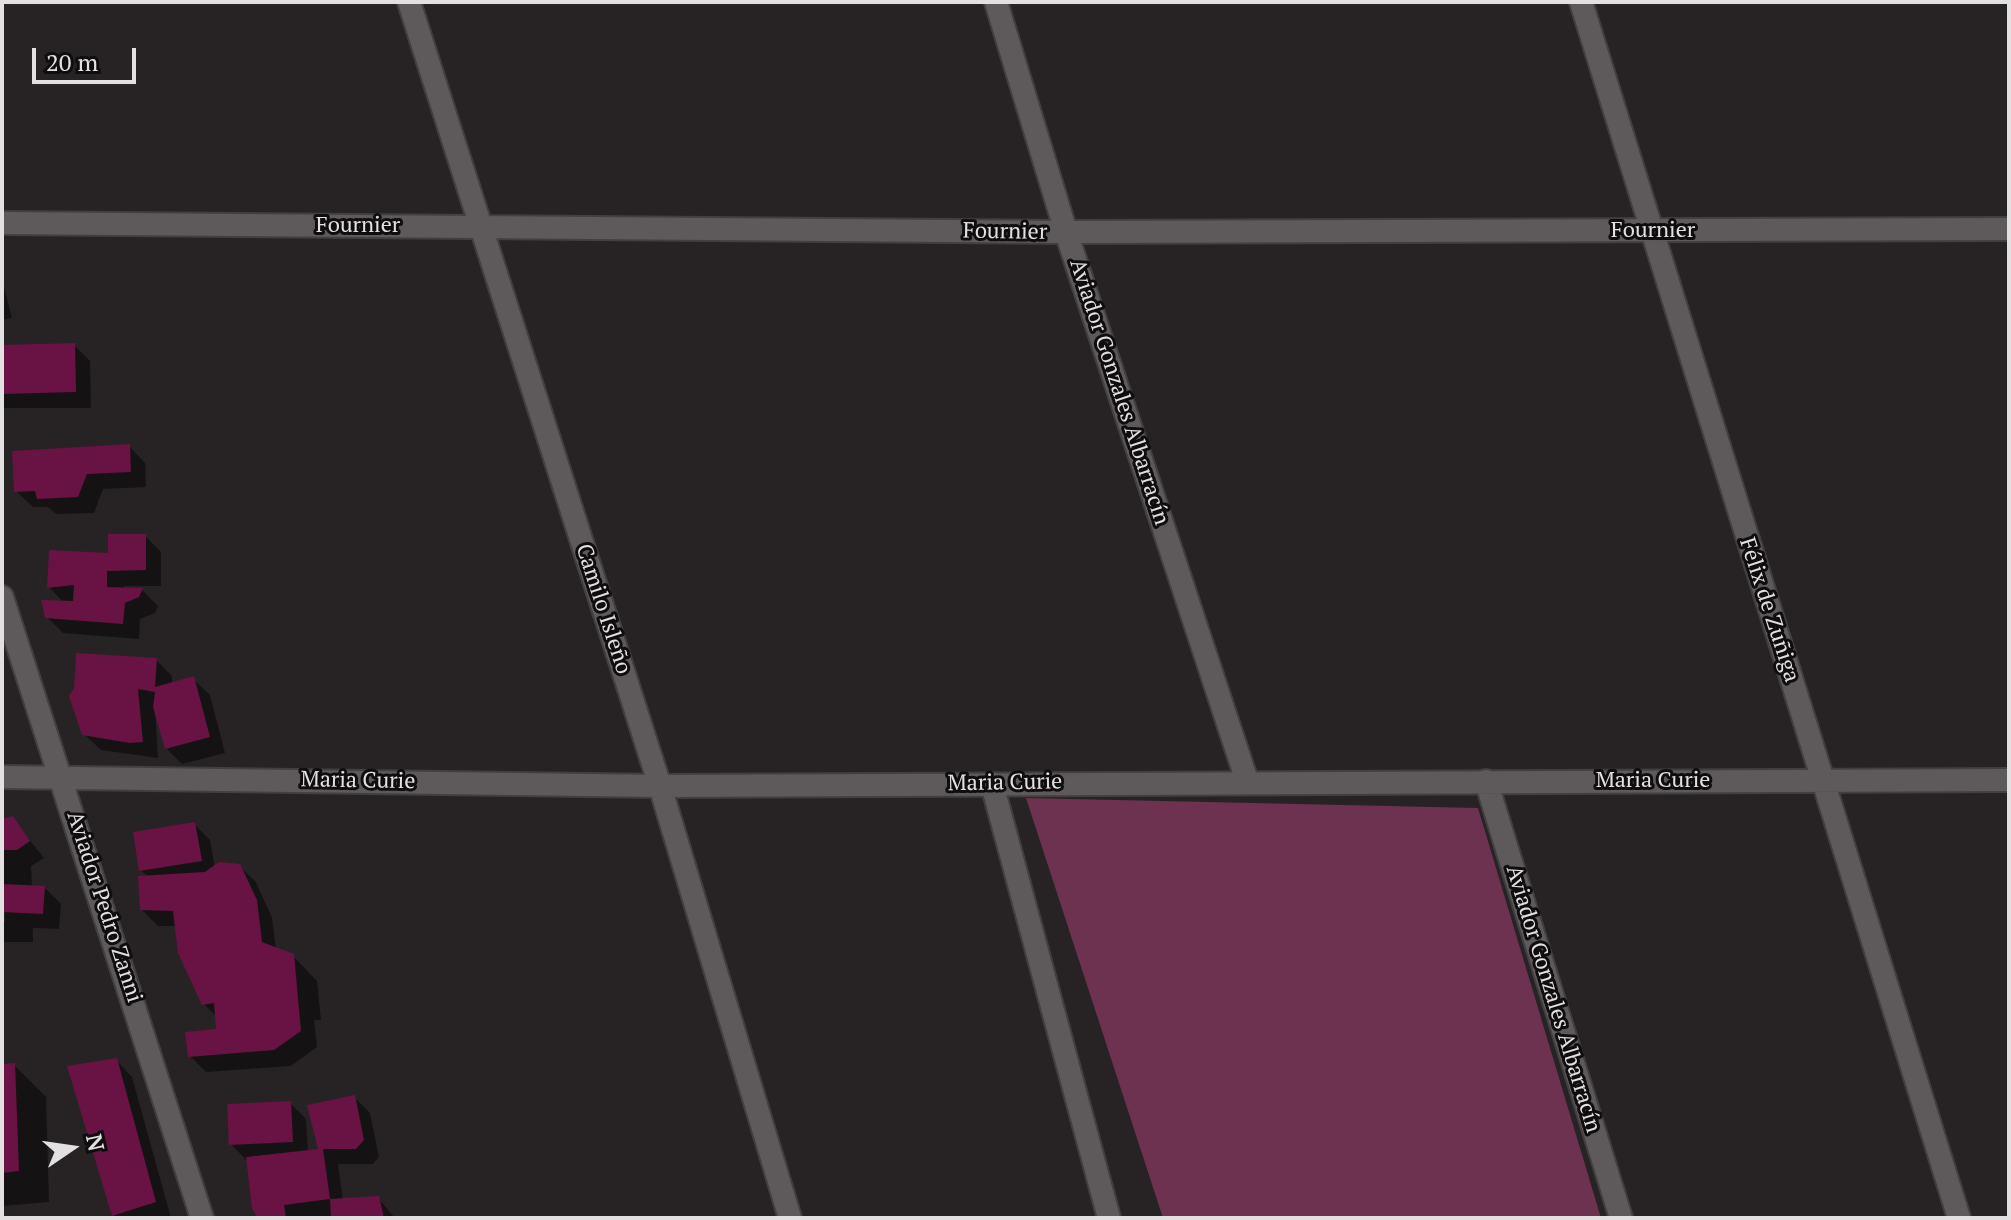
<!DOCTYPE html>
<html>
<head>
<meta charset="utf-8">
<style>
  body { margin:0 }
  #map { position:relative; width:2011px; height:1220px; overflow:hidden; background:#272325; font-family:"PT Serif",serif }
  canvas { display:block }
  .frame { position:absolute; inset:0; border:4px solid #e2e0e1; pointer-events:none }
  .north { position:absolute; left:32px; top:1108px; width:80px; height:80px; -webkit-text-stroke:6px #0f0d0e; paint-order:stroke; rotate:77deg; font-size:22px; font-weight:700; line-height:32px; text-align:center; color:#e2e0e1 }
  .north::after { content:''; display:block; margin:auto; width:28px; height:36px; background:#e2e0e1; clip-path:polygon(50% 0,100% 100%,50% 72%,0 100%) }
  .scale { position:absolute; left:32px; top:48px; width:104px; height:36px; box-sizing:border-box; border:4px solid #e2e0e1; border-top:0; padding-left:10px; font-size:24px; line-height:28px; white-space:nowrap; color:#e2e0e1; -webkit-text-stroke:6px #0f0d0e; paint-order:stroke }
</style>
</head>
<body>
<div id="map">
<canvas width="2011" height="1220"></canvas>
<div class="frame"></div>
<div class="north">N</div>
<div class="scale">20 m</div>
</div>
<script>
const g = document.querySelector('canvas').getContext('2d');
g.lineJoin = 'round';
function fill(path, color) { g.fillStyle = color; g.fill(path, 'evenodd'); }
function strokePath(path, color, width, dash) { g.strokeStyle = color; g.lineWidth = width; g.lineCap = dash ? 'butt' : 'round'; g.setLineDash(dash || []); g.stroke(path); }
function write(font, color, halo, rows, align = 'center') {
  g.font = font + ' "PT Serif",serif'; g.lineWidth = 6; g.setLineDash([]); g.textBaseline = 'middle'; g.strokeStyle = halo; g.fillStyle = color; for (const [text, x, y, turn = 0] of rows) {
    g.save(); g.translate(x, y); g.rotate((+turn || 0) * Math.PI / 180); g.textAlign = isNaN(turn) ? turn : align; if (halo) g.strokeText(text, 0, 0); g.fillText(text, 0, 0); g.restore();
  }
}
const green = new Path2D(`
  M 1026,798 L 1478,808 L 1601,1218 L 1163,1218 Z`);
const shadow = new Path2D(`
  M 2,279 L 12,318 L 2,320 Z
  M 74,345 L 90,361 L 91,408 L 2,408 L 2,347 Z
  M 129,446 L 145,463 L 146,487 L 103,489 L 94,513 L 56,514 L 48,507 L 33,507 L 16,491 Z
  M 145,536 L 161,552 L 161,586 L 124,586 L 124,589 L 142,590 L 158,606 L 155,613 L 140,619 L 139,639 L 63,633 L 47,617 L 64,603 L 49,587 Z
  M 156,660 L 172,676 L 172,684 L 193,679 L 210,695 L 225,753 L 182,764 L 166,748 L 155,708 L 158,758 L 101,750 L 84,734 Z
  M 12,818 L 44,858 L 31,866 L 32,887 L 45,888 L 61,904 L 59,929 L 33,928 L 33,942 L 2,942 L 2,922 L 5,922 L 2,821 Z
  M 194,824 L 210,840 L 215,868 L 239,866 L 256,882 L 272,918 L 276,950 L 293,956 L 317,981 L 321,1020 L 314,1020 L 317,1047 L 291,1066 L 206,1072 L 190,1056 L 218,1031 L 217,1017 L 203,1003 L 177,926 L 158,926 L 142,910 L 149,878 L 141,870 Z
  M 116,1060 L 132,1077 L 171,1218 L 116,1218 L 113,1215 Z
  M 14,1065 L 46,1097 L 49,1202 L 2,1206 L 2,1066 Z
  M 354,1097 L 370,1113 L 379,1157 L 373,1164 L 338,1164 L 343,1200 L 378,1198 L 395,1218 L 259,1218 L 247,1161 L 231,1144 L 290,1103 L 306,1119 L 308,1152 L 321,1150 Z`);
const building = new Path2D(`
  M 75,343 L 76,392 L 2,394 L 2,345 Z
  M 130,444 L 131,472 L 87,474 L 78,497 L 37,499 L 35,491 L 14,492 L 12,451 Z
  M 108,534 L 146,534 L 146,570 L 107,571 L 107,587 L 143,588 L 139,597 L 125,603 L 123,624 L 45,618 L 41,600 L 73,601 L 74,585 L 47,588 L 49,550 L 108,553 Z
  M 76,653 L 157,658 L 155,687 L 194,676 L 210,737 L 165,749 L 153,707 L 155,692 L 138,689 L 143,742 L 130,743 L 82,735 L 69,696 L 74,688 Z
  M 13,816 L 30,841 L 17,850 L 2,850 L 2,819 Z
  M 195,822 L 202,861 L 139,871 L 133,832 Z
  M 219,862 L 240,864 L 257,900 L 262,942 L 294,954 L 301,1031 L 274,1050 L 188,1057 L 185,1032 L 216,1029 L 214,1003 L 202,1005 L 178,953 L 173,911 L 140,910 L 138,876 L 205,872 Z
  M 2,884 L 45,886 L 43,914 L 2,912 Z
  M 117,1058 L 156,1202 L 112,1216 L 67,1066 Z
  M 15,1063 L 19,1171 L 2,1173 L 2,1064 Z
  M 355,1095 L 364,1140 L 356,1149 L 323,1149 L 330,1199 L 284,1205 L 286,1218 L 257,1218 L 252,1208 L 246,1157 L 318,1149 L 307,1105 Z
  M 291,1101 L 293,1142 L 229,1145 L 227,1104 Z
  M 379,1196 L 384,1218 L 331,1218 L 330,1199 Z`);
const minor = new Path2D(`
  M 409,2 L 660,786 L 790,1218
  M 996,2 L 1066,232 L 1247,781
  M 1581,2 L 1959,1218
  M 2,223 L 1066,232 L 2009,229
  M 2,597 L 202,1218
  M 2,777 L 660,786 L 2009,780
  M 1486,781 L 1621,1218
  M 992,784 L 1109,1218`);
const streetNames = [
  ["Fournier",358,226],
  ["Fournier",1653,231],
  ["Fournier",1005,232,1],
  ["Aviador Gonzales Albarracín",1119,392,72],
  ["Camilo Isleño",603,609,72],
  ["Félix de Zuñiga",1769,610,72],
  ["Maria Curie",358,781,1],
  ["Maria Curie",1653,781],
  ["Maria Curie",1005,783,-1],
  ["Aviador Pedro Zanni",104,907,72],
  ["Aviador Gonzales Albarracín",1553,999,73]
];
fill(green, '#6c324f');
fill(shadow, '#0007');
fill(building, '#681343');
strokePath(minor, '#423f41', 26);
strokePath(minor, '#5e5a5c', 22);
write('22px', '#e2e0e1', '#0f0d0e', streetNames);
</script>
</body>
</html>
